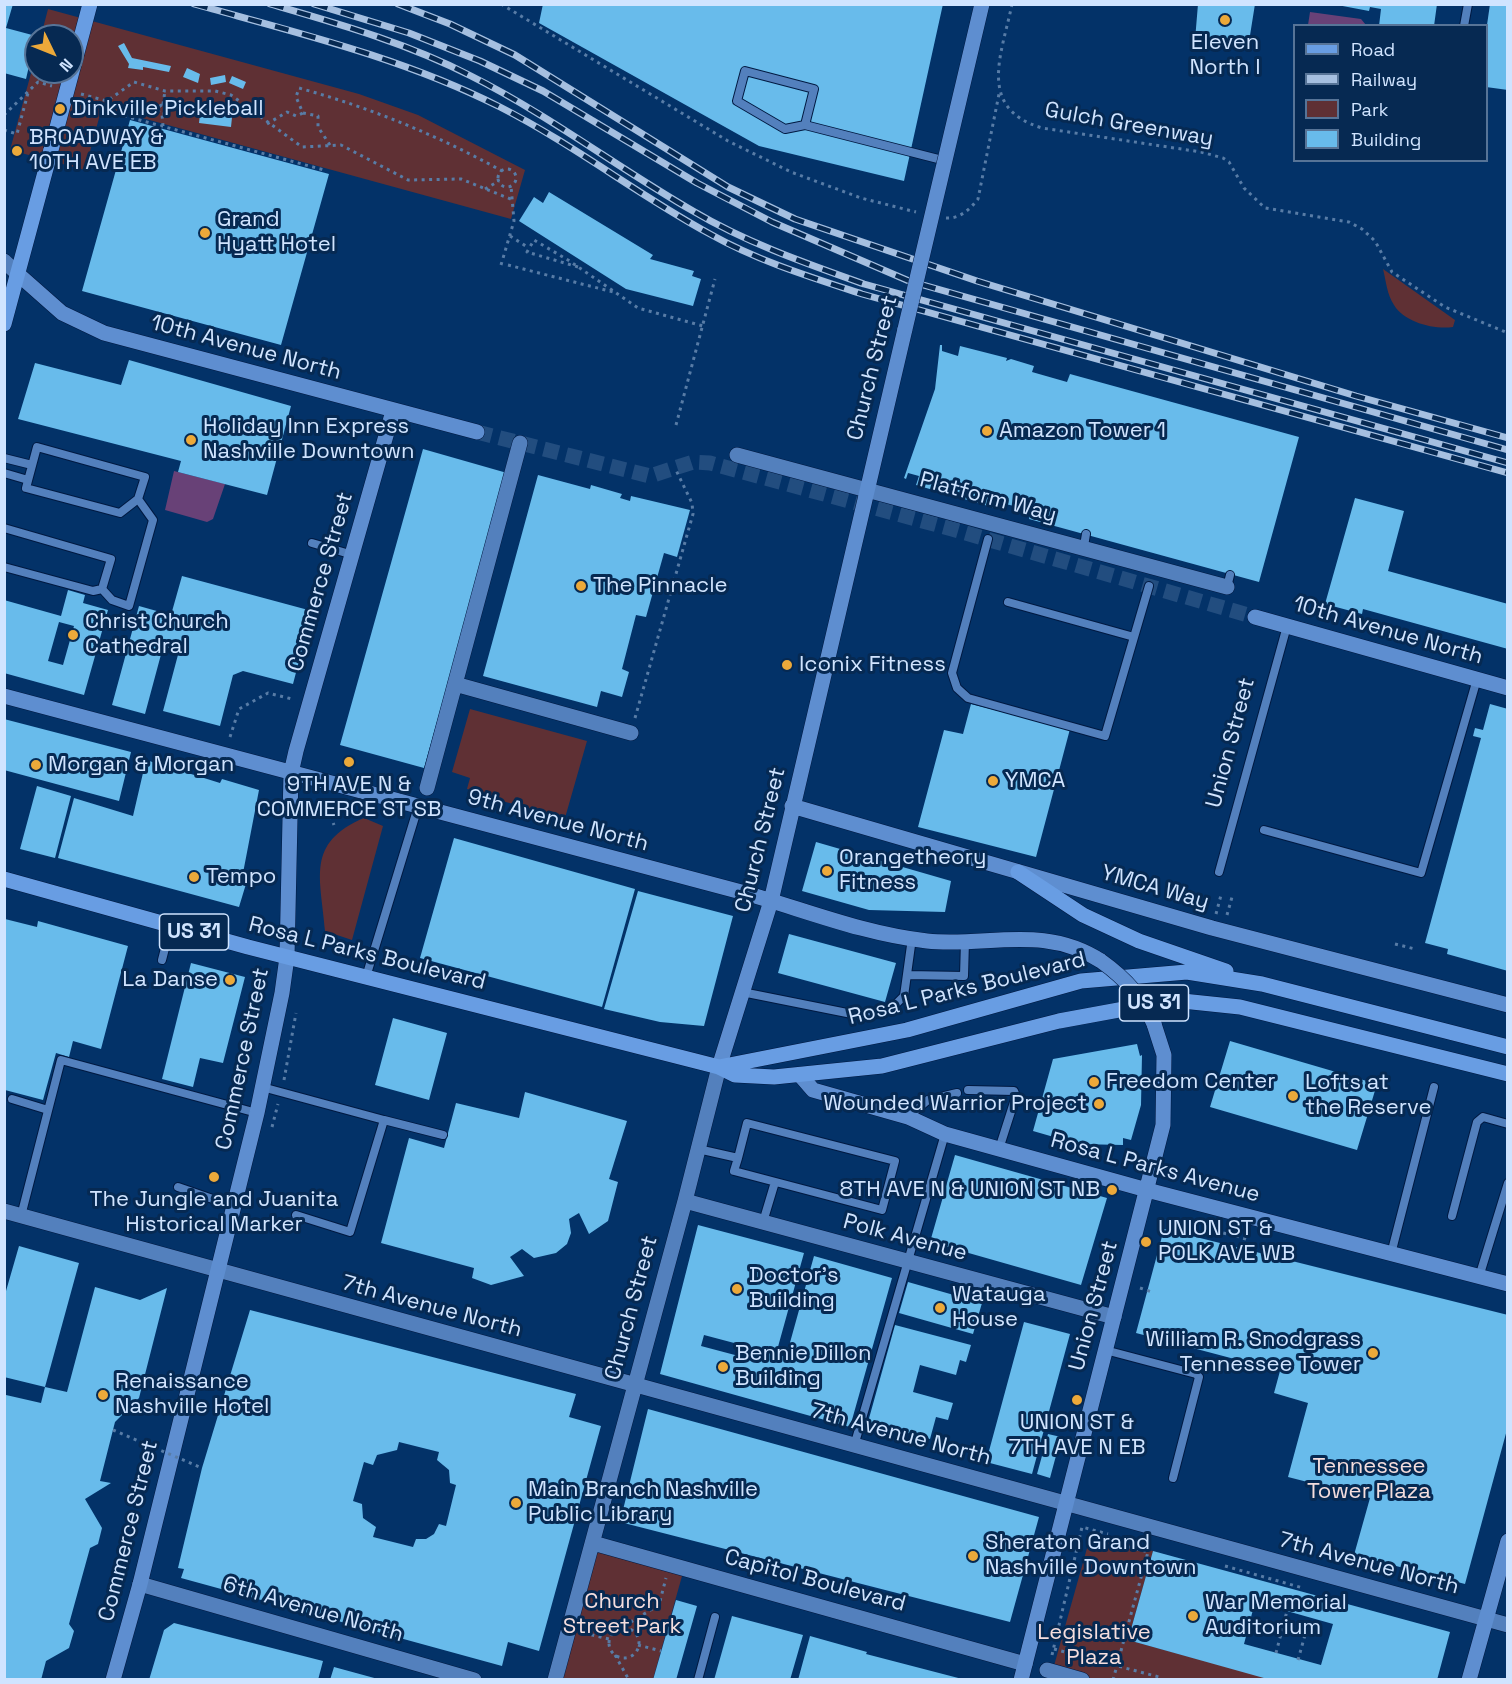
<!DOCTYPE html>
<html>
<head>
<meta charset="utf-8">
<style>
  body { margin:0 }
  #map { position:relative; width:1512px; height:1684px; overflow:hidden; background:#033268; font-family:"Space Grotesk",sans-serif }
  canvas { display:block }
  .frame { position:absolute; inset:0; border:6px solid #d0e4ff; pointer-events:none }
  .legend { position:absolute; left:1293px; top:24px; width:195px; height:138px; box-sizing:border-box; background:#062952; border:2px solid #577497; margin:0; padding:8px 10px; list-style:none; font-size:18px; color:#d0e4ff }
  .legend li { display:flex; align-items:center; gap:12px; height:30px }
  .legend b { width:30px; border:2px solid #577497 }
  .north { position:absolute; left:24px; top:24px; width:60px; height:60px; box-sizing:border-box; background:#062952; border:2px solid #577497; border-radius:50%; rotate:133deg; font-size:16px; font-weight:700; line-height:24px; text-align:center; color:#d0e4ff }
  .north::after { content:''; display:block; margin:auto; width:21px; height:27px; background:#eca93a; clip-path:polygon(50% 0,100% 100%,50% 72%,0 100%) }
</style>
</head>
<body>
<div id="map">
<canvas width="1512" height="1684"></canvas>
<div class="frame"></div>
<ul class="legend">
<li><b style="height:8px;background:#689de3"></b>Road</li>
<li><b style="height:8px;background:#a5bfe0"></b>Railway</li>
<li><b style="height:16px;background:#5f3034"></b>Park</li>
<li><b style="height:16px;background:#68bbeb"></b>Building</li>
</ul>
<div class="north">N</div>
</div>
<script>
const g = document.querySelector('canvas').getContext('2d');
g.lineJoin = 'round';
function fill(path, color) { g.fillStyle = color; g.fill(path, 'evenodd'); }
function strokePath(path, color, width, dash) { g.strokeStyle = color; g.lineWidth = width; g.lineCap = dash ? 'butt' : 'round'; g.setLineDash(dash || []); g.stroke(path); }
function write(font, color, halo, rows, align = 'center') {
  g.font = font + ' "Space Grotesk",sans-serif'; g.lineWidth = 6; g.setLineDash([]); g.textBaseline = 'middle'; g.strokeStyle = halo; g.fillStyle = color; for (const [text, x, y, turn = 0] of rows) {
    g.save(); g.translate(x, y); g.rotate((+turn || 0) * Math.PI / 180); g.textAlign = isNaN(turn) ? turn : align; if (halo) g.strokeText(text, 0, 0); g.fillText(text, 0, 0); g.restore();
  }
}
const green = new Path2D(`
  M 48,9 L 359,94 L 418,115 L 525,170 L 511,219 L 102,107 L 85,170 L 10,150 L 36,55 L 36,72 L 72,72 L 72,36 L 41,36 Z
  M 1383,269 L 1455,320 L 1453,327 C 1434,330 1404,322 1394,305 C 1387,295 1386,281 1383,269 Z
  M 470,709 L 587,741 L 565,818 L 476,794 L 477,791 L 467,789 L 470,778 L 452,772 Z
  M 364,818 L 383,826 L 352,940 L 325,931 C 321,878 305,843 364,818 Z
  M 1091,1534 L 1153,1551 L 1128,1640 L 1271,1679 L 1050,1680 Z
  M 593,1543 L 684,1569 L 653,1679 L 555,1680 Z`);
const water = new Path2D(`
  M 1310,12 L 1361,19 L 1366,25 L 1308,25 Z
  M 174,471 L 225,484 L 213,519 L 207,522 L 165,510 Z`);
const building = new Path2D(`
  M 4,4 L 13,4 L 6,28 L 36,36 L 26,79 L 4,73 Z
  M 543,4 L 943,4 L 904,181 L 759,146 L 539,23 Z
  M 1198,4 L 1255,4 L 1248,48 L 1195,40 Z
  M 1332,4 L 1437,4 L 1434,26 L 1379,26 L 1381,9 L 1370,7 L 1369,11 Z
  M 1490,4 L 1508,4 L 1508,90 L 1486,87 L 1486,32 Z
  M 124,43 L 132,58 L 171,66 L 169,72 L 143,67 L 143,70 L 128,68 L 129,64 L 118,46 Z
  M 187,68 L 200,74 L 198,83 L 183,77 Z
  M 225,75 L 226,82 L 211,85 L 210,78 Z
  M 232,76 L 246,82 L 243,89 L 229,83 Z
  M 201,104 L 233,108 L 231,127 L 199,123 Z
  M 130,120 L 329,174 L 281,345 L 82,291 Z
  M 549,192 L 653,255 L 650,259 L 694,271 L 692,276 L 701,279 L 693,306 L 626,289 L 519,221 L 534,197 L 543,203 Z
  M 940,345 L 942,345 L 942,351 L 958,356 L 960,346 L 1007,358 L 1006,361 L 1011,359 L 1034,366 L 1032,372 L 1067,382 L 1070,374 L 1299,437 L 1259,582 L 1029,519 L 1031,510 L 997,502 L 995,508 L 916,485 L 919,476 L 908,473 L 906,479 L 904,478 L 935,389 Z
  M 129,360 L 291,406 L 267,495 L 178,472 L 181,461 L 18,419 L 35,363 L 121,385 Z
  M 423,449 L 507,473 L 424,768 L 340,745 Z
  M 538,475 L 590,489 L 591,485 L 622,494 L 620,498 L 630,501 L 631,496 L 690,510 L 677,557 L 664,553 L 646,617 L 636,615 L 622,669 L 629,672 L 622,697 L 601,691 L 597,707 L 483,676 Z
  M 1355,498 L 1404,511 L 1388,571 L 1508,604 L 1508,649 L 1363,609 L 1362,614 L 1325,604 Z
  M 182,576 L 312,611 L 293,684 L 243,671 L 233,675 L 220,726 L 163,711 L 179,651 L 163,647 L 145,714 L 112,705 L 139,606 L 171,615 Z
  M 68,590 L 85,595 L 83,603 L 108,610 L 84,695 L 4,673 L 4,600 L 61,616 ZM 59,622 L 74,626 L 63,665 L 48,661 Z
  M 971,704 L 1070,729 L 1036,857 L 918,827 L 944,730 L 963,734 Z
  M 1490,704 L 1508,709 L 1508,971 L 1447,954 L 1448,949 L 1425,943 L 1481,738 L 1473,736 L 1475,728 L 1483,730 Z
  M 4,719 L 131,752 L 119,801 L 4,770 Z
  M 146,760 L 220,783 L 222,779 L 259,790 L 243,873 L 249,874 L 239,907 L 58,858 L 74,798 L 133,816 Z
  M 37,786 L 71,796 L 55,858 L 20,849 Z
  M 454,838 L 635,889 L 602,1007 L 420,958 Z
  M 816,842 L 951,881 L 945,912 L 869,910 L 802,891 Z
  M 638,891 L 733,916 L 704,1026 L 660,1022 L 604,1009 Z
  M 5,919 L 37,927 L 38,921 L 128,946 L 101,1049 L 73,1041 L 69,1057 L 56,1053 L 43,1100 L 5,1090 Z
  M 789,934 L 896,963 L 885,1002 L 778,973 Z
  M 191,963 L 245,977 L 223,1063 L 200,1058 L 193,1087 L 162,1079 Z
  M 393,1018 L 447,1033 L 429,1100 L 375,1085 Z
  M 1230,1041 L 1377,1084 L 1357,1150 L 1210,1107 Z
  M 1137,1044 L 1140,1056 L 1142,1055 L 1141,1105 L 1131,1140 L 1123,1138 L 1123,1145 L 1078,1144 L 1033,1131 L 1053,1059 Z
  M 525,1092 L 627,1121 L 609,1179 L 618,1182 L 608,1221 L 589,1234 L 579,1213 L 569,1219 L 571,1233 L 567,1244 L 556,1253 L 534,1258 L 522,1249 L 510,1257 L 524,1276 L 491,1285 L 472,1278 L 474,1268 L 381,1243 L 409,1138 L 444,1148 L 456,1103 L 519,1118 Z
  M 955,1155 L 1107,1198 L 1081,1285 L 930,1242 Z
  M 698,1225 L 804,1253 L 776,1354 L 786,1357 L 814,1256 L 892,1278 L 850,1427 L 660,1374 ZM 704,1335 L 753,1348 L 750,1359 L 701,1346 Z
  M 1164,1229 L 1508,1315 L 1508,1426 L 1465,1584 L 1354,1555 L 1370,1498 L 1288,1477 L 1308,1403 L 1274,1393 L 1280,1371 L 1136,1333 Z
  M 19,1246 L 79,1263 L 45,1387 L 67,1392 L 95,1287 L 140,1300 L 167,1288 L 139,1398 L 115,1422 L 100,1481 L 111,1483 L 85,1499 L 102,1528 L 98,1544 L 90,1548 L 69,1624 L 74,1631 L 69,1648 L 46,1661 L 41,1680 L 4,1680 L 4,1401 L 6,1395 L 41,1403 L 45,1387 L 4,1377 L 4,1298 Z
  M 908,1282 L 982,1303 L 973,1334 L 899,1313 Z
  M 250,1310 L 576,1394 L 569,1417 L 601,1426 L 539,1651 L 508,1642 L 502,1666 L 181,1578 L 184,1569 L 178,1568 L 202,1468 ZM 399,1442 L 439,1452 L 437,1460 L 449,1470 L 450,1483 L 456,1485 L 446,1526 L 439,1524 L 434,1534 L 426,1539 L 416,1539 L 413,1547 L 373,1537 L 376,1527 L 363,1518 L 362,1504 L 353,1501 L 364,1462 L 373,1465 L 377,1455 L 397,1450 Z
  M 1024,1322 L 1070,1334 L 1032,1474 L 986,1462 Z
  M 895,1325 L 971,1345 L 966,1362 L 960,1360 L 956,1375 L 920,1365 L 913,1392 L 953,1403 L 948,1420 L 936,1417 L 930,1439 L 868,1422 Z
  M 648,1409 L 1039,1517 L 1010,1622 L 620,1522 Z
  M 1048,1434 L 1061,1437 L 1050,1478 L 1037,1474 Z
  M 1153,1551 L 1450,1632 L 1437,1680 L 1271,1680 L 1128,1640 ZM 1255,1602 L 1333,1624 L 1321,1665 L 1244,1644 Z
  M 676,1600 L 697,1606 L 676,1680 L 653,1680 Z
  M 732,1616 L 803,1635 L 790,1680 L 714,1680 Z
  M 174,1623 L 323,1661 L 318,1680 L 149,1680 L 164,1630 Z
  M 810,1636 L 867,1652 L 866,1654 L 966,1680 L 798,1680 Z
  M 334,1667 L 378,1679 L 378,1680 L 330,1680 Z`);
const secondaryTunnel = new Path2D(`
  M 477,432 L 650,476 L 693,462 L 710,463 L 952,529 L 1255,617`);
const path = new Path2D(`
  M 501,4 L 728,141 L 791,172 L 861,198 L 916,212
  M 1012,4 C 1002,54 976,108 1042,128 L 1201,152 L 1223,158 L 1229,162 L 1244,188 L 1265,208 L 1349,222 L 1362,229 L 1375,241 L 1392,272 L 1445,307 L 1508,333
  M 81,94 L 107,101 L 134,82 L 165,91 L 215,91 L 231,95 L 302,147 L 341,145 L 408,180 L 461,179 L 513,200
  M 95,108 L 324,170
  M 4,115 L 38,82 L 52,86
  M 267,124 L 287,112 L 296,116 L 303,113
  M 163,126 L 162,114 L 167,113 L 168,108 L 163,104 L 157,108 L 160,114 C 166,115 169,111 167,106 L 163,104 L 165,91
  M 4,130 L 17,134 L 28,93
  M 330,145 L 318,127 L 318,116 L 303,113 L 296,97 L 299,88 C 371,108 437,135 502,171
  M498 178a9 9 0 1 1 18 0a9 9 0 1 1-18 0Z
  M 485,189 L 499,181
  M 946,218 C 960,219 970,209 978,199 L 999,94
  M 510,236 L 529,248
  M 501,265 L 514,221 L 511,186
  M 508,265 L 613,292
  M 578,267 L 527,252 L 534,240 L 568,260 L 638,308 L 703,326
  M 676,425 L 715,279
  M 635,718 L 693,514 L 692,503 L 675,468
  M 230,737 L 239,709 L 268,693 L 292,699
  M 325,802 L 334,825
  M 1216,914 L 1221,895
  M 1227,915 L 1232,897
  M 1395,944 L 1415,949
  M 284,1080 L 296,1013
  M 272,1127 L 278,1104
  M 1216,1231 L 1227,1234
  M 1236,1236 L 1249,1240
  M 1140,1288 L 1152,1292
  M 1225,1566 L 1303,1588
  M 624,1626 L 659,1605 L 666,1578
  M609 1643a15 15 0 1 1 30 0a15 15 0 1 1-30 0Z
  M 584,1633 L 609,1639
  M 638,1645 L 661,1651
  M 1054,1649 L 1159,1677 L 1158,1680
  M 1276,1653 L 1287,1611
  M 615,1655 L 629,1680
  M 1052,1655 L 1082,1527 L 1108,1534
  M 1298,1660 L 1310,1617
  M 1113,1680 L 1148,1552 L 1125,1546 L 1127,1539`);
const lane = new Path2D(`
  M 1464,26 L 1468,4
  M 805,125 L 785,129 L 737,101 L 745,71 L 814,89 L 805,125 L 946,161
  M 37,447 L 145,477 L 138,499 L 120,513 L 26,488 Z
  M 4,458 L 32,465
  M 4,473 L 28,480
  M 4,528 L 111,559 L 102,589 L 93,591 L 4,567
  M 988,539 L 952,673 L 957,688 L 968,698 L 1105,736 L 1149,586
  M 312,543 L 353,555
  M 1084,546 L 1086,534
  M 1227,587 L 1230,575
  M 102,589 L 112,600 L 129,606 L 153,520 L 138,499
  M 1008,602 L 1134,637
  M 1264,830 L 1421,873 L 1477,679
  M 1219,872 L 1287,626
  M 162,960 L 171,925
  M 907,975 L 964,976 L 965,941
  M 366,977 L 418,807
  M 742,992 L 867,1017 L 894,1006 L 904,996 L 912,938
  M 262,1087 L 384,1120 L 350,1232 L 296,1215
  M 968,1090 L 1014,1091 L 1016,1096 L 999,1149
  M 12,1099 L 48,1110
  M 908,1117 L 928,1100 L 957,1093
  M 384,1120 L 443,1135
  M 698,1149 L 738,1158 L 747,1123 L 895,1161 L 882,1210 L 734,1171 L 738,1158
  M 178,1187 L 233,1206
  M 21,1216 L 61,1060 L 257,1113
  M 1452,1216 L 1477,1122 L 1483,1117 L 1508,1124
  M 763,1222 L 775,1182
  M 1391,1254 L 1434,1087
  M 1479,1277 L 1508,1183
  M 1105,1350 L 1196,1374 L 1199,1377 L 1173,1478
  M 854,1446 L 945,1134
  M 698,1680 L 715,1617`);
const street = new Path2D(`
  M 4,261 L 19,275
  M 737,455 L 1227,587
  M 455,684 L 631,733
  M 427,788 L 520,443
  M 685,1201 L 1114,1317
  M 4,1211 L 1508,1625
  M 593,1543 L 1025,1664
  M 140,1584 L 474,1680
  M 1047,1670 L 1082,1680
  M 555,1680 L 685,1201 L 719,1067`);
const secondary = new Path2D(`
  M 19,275 L 62,313 L 104,333 L 477,432
  M 1255,617 L 1508,688
  M 4,696 L 745,893 C 805,910 864,934 927,941 C 988,947 1044,924 1101,961
  M 792,806 L 1212,928 L 1508,1005
  M 719,1067 L 771,901 L 905,329
  M 800,1075 L 813,1090 L 908,1117 L 945,1134 L 1147,1190 L 1508,1284
  M 113,1680 L 140,1584 L 257,1113 L 282,993 L 287,957 L 291,773 L 296,751 L 393,411
  M 1021,1680 L 1163,1125 L 1164,1055 L 1154,1024
  M 1469,1680 L 1508,1541`);
const primary = new Path2D(`
  M 4,324 L 51,150
  M 1018,872 L 1083,915 L 1139,941 L 1226,971
  M 4,879 L 248,947 L 719,1067 L 735,1075 L 774,1077 L 882,1066 L 1059,1021 L 1173,1000 L 1240,1007 L 1508,1074
  M 719,1067 L 907,1030 L 1081,981 L 1187,972 L 1262,984 L 1508,1047`);
const rail = new Path2D(`
  M 194,4 C 298,33 403,58 500,107 C 573,144 638,195 710,234 C 758,261 810,277 862,294 L 1508,473
  M 270,4 C 339,24 407,43 471,76 C 549,115 618,168 693,211 C 747,243 805,263 864,284 L 1508,463
  M 314,4 L 409,33 L 480,61 L 543,91 L 697,183 L 772,222 L 909,281 L 1508,450
  M 398,4 L 450,24 L 515,55 L 728,187 L 795,219 L 977,281 L 1356,396 L 1508,438`);
const pathBridge = new Path2D(`
  M 113,1430 L 202,1468`);
const secondaryBridge = new Path2D(`
  M 905,329 L 982,4
  M 1101,961 C 1125,978 1143,997 1154,1024`);
const primaryBridge = new Path2D(`
  M 51,150 L 90,4`);
const markers = [
  [1225,20,6,"#eca93a"],
  [60,109,6,"#eca93a"],
  [17,151,6,"#eca93a"],
  [205,233,6,"#eca93a"],
  [987,431,6,"#eca93a"],
  [191,440,6,"#eca93a"],
  [581,586,6,"#eca93a"],
  [73,635,6,"#eca93a"],
  [787,665,6,"#eca93a"],
  [349,762,6,"#eca93a"],
  [36,765,6,"#eca93a"],
  [993,781,6,"#eca93a"],
  [827,871,6,"#eca93a"],
  [194,877,6,"#eca93a"],
  [230,980,6,"#eca93a"],
  [1094,1082,6,"#eca93a"],
  [1293,1096,6,"#eca93a"],
  [1099,1104,6,"#eca93a"],
  [214,1177,6,"#eca93a"],
  [1112,1190,6,"#eca93a"],
  [1146,1242,6,"#eca93a"],
  [737,1289,6,"#eca93a"],
  [940,1308,6,"#eca93a"],
  [1373,1353,6,"#eca93a"],
  [723,1367,6,"#eca93a"],
  [103,1395,6,"#eca93a"],
  [1077,1400,6,"#eca93a"],
  [516,1503,6,"#eca93a"],
  [973,1556,6,"#eca93a"],
  [1193,1616,6,"#eca93a"]
];
const shields = [
  [194,932,69],
  [1154,1003,69]
];
const shieldNames = [
  ["US 31",194,932],
  ["US 31",1154,1003]
];
const poiNames = [
  ["Eleven",1225,43,"center"],
  ["North I",1225,68,"center"],
  ["Dinkville Pickleball",72,109],
  ["BROADWAY &",29,138],
  ["10TH AVE EB",29,163],
  ["Grand",217,220],
  ["Hyatt Hotel",217,245],
  ["Holiday Inn Express",203,427],
  ["Nashville Downtown",203,452],
  ["Amazon Tower 1",999,431],
  ["The Pinnacle",593,586],
  ["Christ Church",85,622],
  ["Cathedral",85,647],
  ["Iconix Fitness",799,665],
  ["Morgan & Morgan",48,765],
  ["YMCA",1005,781],
  ["9TH AVE N &",349,785,"center"],
  ["COMMERCE ST SB",349,810,"center"],
  ["Orangetheory",839,858],
  ["Fitness",839,883],
  ["Tempo",206,877],
  ["La Danse",218,980,"right"],
  ["Freedom Center",1106,1082],
  ["Lofts at",1305,1083],
  ["the Reserve",1305,1108],
  ["Wounded Warrior Project",1087,1104,"right"],
  ["8TH AVE N & UNION ST NB",1100,1190,"right"],
  ["The Jungle and Juanita",214,1200,"center"],
  ["Historical Marker",214,1225,"center"],
  ["UNION ST &",1158,1229],
  ["POLK AVE WB",1158,1254],
  ["Doctor's",749,1276],
  ["Building",749,1301],
  ["Watauga",952,1295],
  ["House",952,1320],
  ["William R. Snodgrass",1361,1340,"right"],
  ["Tennessee Tower",1361,1365,"right"],
  ["Bennie Dillon",735,1354],
  ["Building",735,1379],
  ["Renaissance",115,1382],
  ["Nashville Hotel",115,1407],
  ["UNION ST &",1077,1423,"center"],
  ["7TH AVE N EB",1077,1448,"center"],
  ["Main Branch Nashville",528,1490],
  ["Public Library",528,1515],
  ["Sheraton Grand",985,1543],
  ["Nashville Downtown",985,1568],
  ["War Memorial",1205,1603],
  ["Auditorium",1205,1628]
];
const streetNames = [
  ["Gulch Greenway",1129,125,10],
  ["10th Avenue North",246,348,15],
  ["Church Street",873,368,-76],
  ["Platform Way",988,498,15],
  ["Commerce Street",321,582,-74],
  ["10th Avenue North",1388,631,16],
  ["Union Street",1231,743,-75],
  ["9th Avenue North",558,821,15],
  ["Church Street",761,840,-76],
  ["YMCA Way",1155,888,16],
  ["Rosa L Parks Boulevard",367,954,14],
  ["Rosa L Parks Boulevard",967,989,-14],
  ["Commerce Street",243,1059,-78],
  ["Rosa L Parks Avenue",1155,1168,15],
  ["Polk Avenue",905,1238,15],
  ["Union Street",1094,1306,-75],
  ["7th Avenue North",432,1307,15],
  ["Church Street",632,1308,-75],
  ["7th Avenue North",901,1435,15],
  ["Commerce Street",129,1531,-76],
  ["7th Avenue North",1369,1564,15],
  ["Capitol Boulevard",815,1581,15],
  ["6th Avenue North",313,1610,16]
];
const parkNames = [
  ["Tennessee",1369,1467],
  ["Tower Plaza",1369,1492],
  ["Church",622,1602],
  ["Street Park",622,1627],
  ["Legislative",1094,1633],
  ["Plaza",1094,1658]
];
fill(green, '#5f3034');
fill(water, '#684177');
fill(building, '#68bbeb');
strokePath(secondaryTunnel, '#224d7f', 15, [15, 8]);
strokePath(lane, '#001941', 10);
strokePath(street, '#001941', 16);
strokePath(secondary, '#001941', 16);
strokePath(primary, '#001941', 16);
strokePath(path, '#587ca6', 3, [3, 4.5]);
strokePath(lane, '#5380bd', 8);
strokePath(street, '#5380bd', 15);
strokePath(secondary, '#5e8ed0', 15);
strokePath(primary, '#689de3', 15);
strokePath(rail, '#a5bfe0', 7);
strokePath(rail, '#062952', 4.5, [14]);
strokePath(secondaryBridge, '#001941', 16, []);
strokePath(primaryBridge, '#001941', 16, []);
strokePath(pathBridge, '#587ca6', 3, [3, 4.5]);
strokePath(secondaryBridge, '#5e8ed0', 15);
strokePath(primaryBridge, '#689de3', 15);
for (const [x, y, r, color] of markers) { const dot = new Path2D(); dot.arc(x, y, r, 0, 2 * Math.PI); g.fillStyle = color; g.fill(dot); strokePath(dot, '#062952', 2); }
for (const [x, y, w] of shields) { const box = new Path2D(); box.roundRect(x - w / 2, y - 18, w, 36, 4.5); g.fillStyle = '#062952'; g.fill(box); strokePath(box, '#d0e4ff', 1.5); }
write('bold 21px', '#d0e4ff', null, shieldNames);
write('22px', '#d0e4ff', '#062952', poiNames, 'left');
write('22px', '#d0e4ff', '#062952', streetNames);
write('22px', '#f5dede', '#062952', parkNames);
</script>
</body>
</html>
